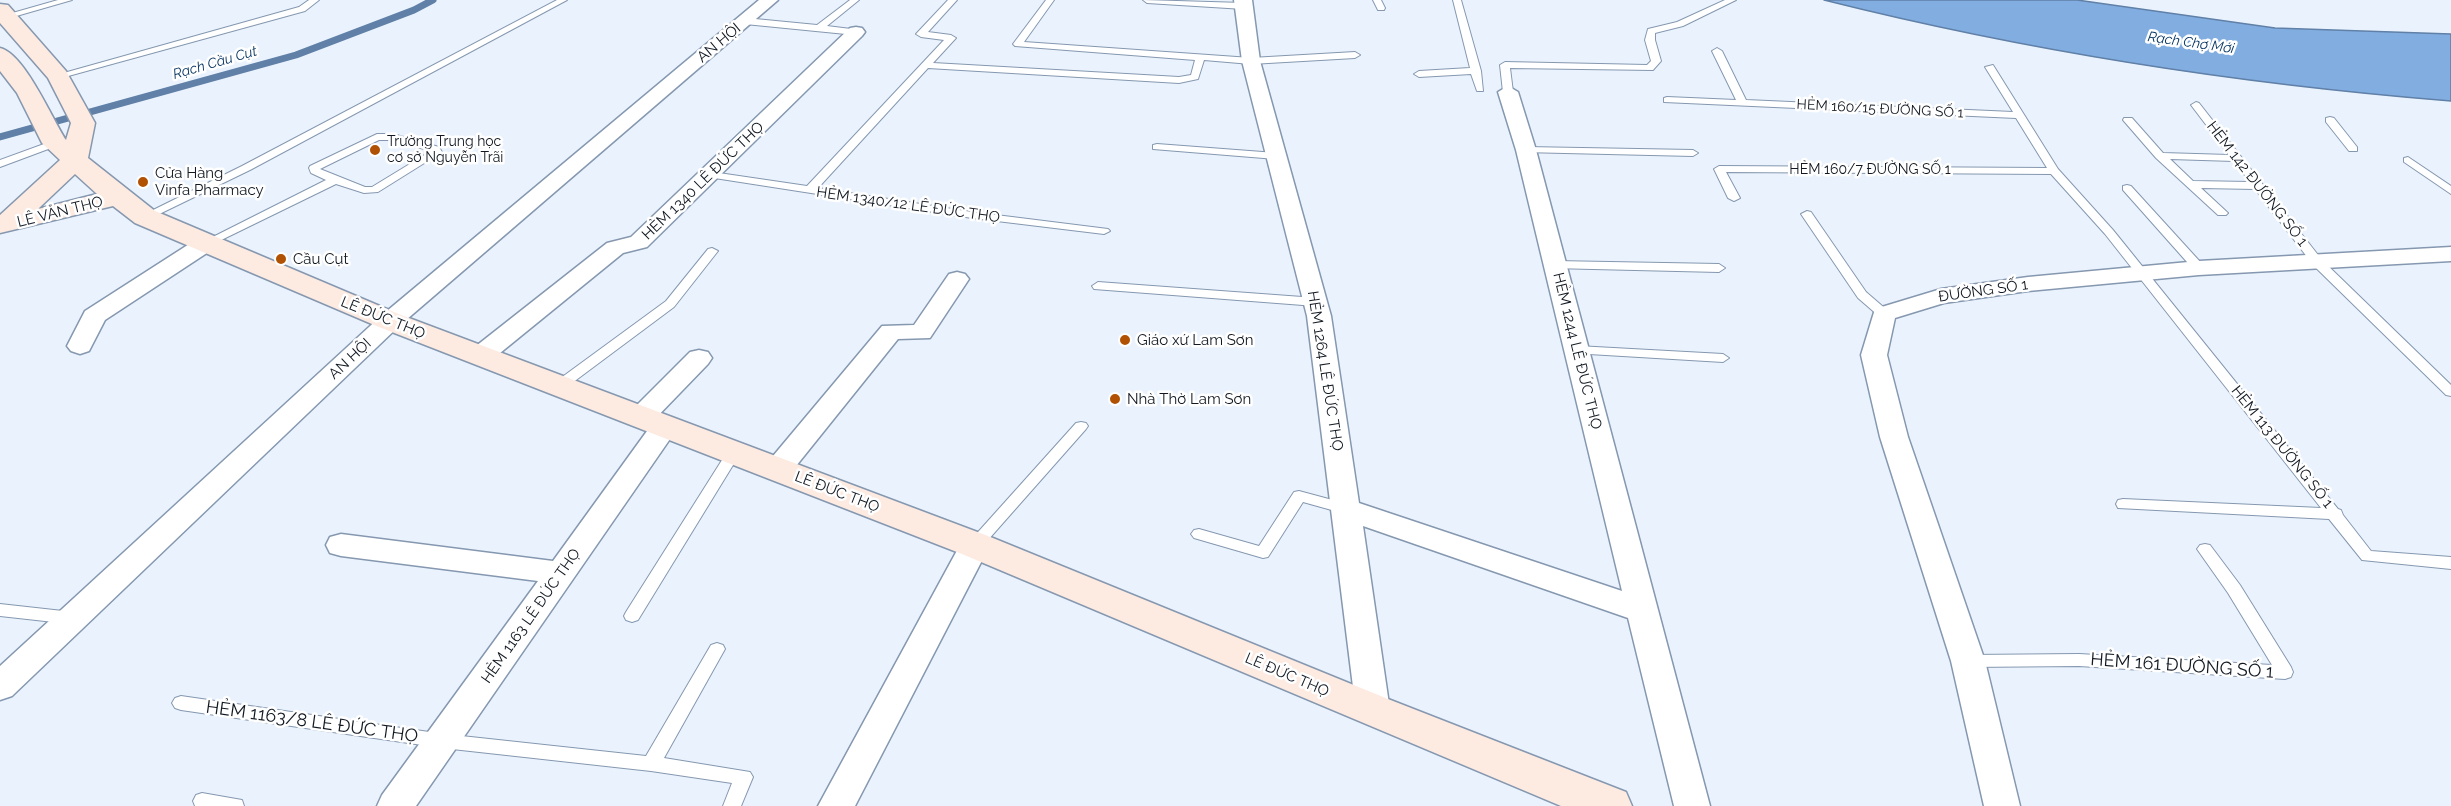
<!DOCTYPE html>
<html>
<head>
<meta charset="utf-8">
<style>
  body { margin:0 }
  canvas { display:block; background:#eaf3fd }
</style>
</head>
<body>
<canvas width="2451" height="806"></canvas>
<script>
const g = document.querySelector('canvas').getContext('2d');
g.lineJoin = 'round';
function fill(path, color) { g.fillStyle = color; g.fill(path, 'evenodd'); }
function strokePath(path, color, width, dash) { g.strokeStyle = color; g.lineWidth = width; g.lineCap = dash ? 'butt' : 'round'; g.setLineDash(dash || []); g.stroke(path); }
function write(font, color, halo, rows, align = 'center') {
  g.font = font + ' Raleway,sans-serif'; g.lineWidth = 5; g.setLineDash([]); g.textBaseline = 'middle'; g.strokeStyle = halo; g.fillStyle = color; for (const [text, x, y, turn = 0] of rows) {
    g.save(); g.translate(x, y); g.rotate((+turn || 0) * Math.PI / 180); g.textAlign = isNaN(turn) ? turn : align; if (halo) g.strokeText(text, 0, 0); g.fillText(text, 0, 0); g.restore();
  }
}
const water = new Path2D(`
  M 1824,0 L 2077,0 L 2275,28 L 2451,34 L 2451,101 C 2239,84 2031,52 1824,0 Z`);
const stream = new Path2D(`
  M 0,137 L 296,55 L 414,10 L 433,0`);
const service = new Path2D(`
  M 58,0 L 72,0 L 6,19 L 2,16 Z
  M 309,0 L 319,0 L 305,11 L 61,78 L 53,76 L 299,7 Z
  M 557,0 L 567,0 L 250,170 L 149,219 L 145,220 L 139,217 L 242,166 Z
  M 850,0 L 859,0 L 827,26 L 859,30 L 860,32 L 856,35 L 745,24 L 741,21 L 745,18 L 817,25 Z
  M 948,0 L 957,0 L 928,32 L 951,35 L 956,38 L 933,63 L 1179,77 L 1191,75 L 1195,60 L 1015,46 L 1013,44 L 1046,0 L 1054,0 L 1024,42 L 1251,58 L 1355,52 L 1360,55 L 1355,58 L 1251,64 L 1204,60 L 1198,79 L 1179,83 L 928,68 L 818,188 L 972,212 L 1108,229 L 1110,231 L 1104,234 L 972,218 L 708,177 L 708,173 L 712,172 L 807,186 L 944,40 L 921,37 L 916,34 Z
  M 1143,0 L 1244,3 L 1248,6 L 1244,9 L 1147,3 Z
  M 1373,0 L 1381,0 L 1385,8 L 1384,10 L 1378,10 Z
  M 1453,0 L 1461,0 L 1481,71 L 1483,91 L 1477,91 L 1471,74 L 1419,77 L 1414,74 L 1419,71 L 1470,68 Z
  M 1725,0 L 1736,0 L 1683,26 L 1655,33 L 1655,40 L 1661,61 L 1653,70 L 1510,68 L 1513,92 L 1508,95 L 1503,92 L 1500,65 L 1505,62 L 1647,65 L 1651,61 L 1645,40 L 1648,29 L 1677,22 Z
  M 1717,48 L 1722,51 L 1746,100 L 2013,112 L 1985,67 L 1993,65 L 2058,169 L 2113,230 L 2338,509 L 2341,510 L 2343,515 L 2371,551 L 2451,557 L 2451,569 L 2362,560 L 2329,519 L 2118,508 L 2116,504 L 2118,500 L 2123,499 L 2321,508 L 2105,234 L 2051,174 L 1726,172 L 1740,198 L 1734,201 L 1728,198 L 1714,169 L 1719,166 L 2047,168 L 2016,118 L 1664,102 L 1664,98 L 1667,97 L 1736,100 L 1712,51 Z
  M 2196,102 L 2199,103 L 2322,260 L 2451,385 L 2451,396 L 2446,395 L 2314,266 L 2255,189 L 2201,188 L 2228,213 L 2226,215 L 2218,215 L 2156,158 L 2123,120 L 2124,118 L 2132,118 L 2163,153 L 2229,155 L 2191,105 ZM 2170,159 L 2234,161 L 2250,182 L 2193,181 Z
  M 2330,117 L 2334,118 L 2357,147 L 2357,151 L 2349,151 L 2326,122 L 2326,118 Z
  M 377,134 L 393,134 L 439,147 L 442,152 L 378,192 L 364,193 L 336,184 L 209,246 L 205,247 L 199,244 L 326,180 L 311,173 L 309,168 L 310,166 ZM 379,140 L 393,140 L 431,151 L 372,187 L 365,187 L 320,169 Z
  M 55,140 L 59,141 L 59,145 L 0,167 L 0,160 Z
  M 1157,144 L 1276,153 L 1281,156 L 1276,159 L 1153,149 L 1153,145 Z
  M 1526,147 L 1693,150 L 1698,153 L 1693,156 L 1522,152 L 1522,148 Z
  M 2408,157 L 2451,186 L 2451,194 L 2404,162 L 2404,158 Z
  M 2127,185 L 2131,186 L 2203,265 L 2205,268 L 2203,271 L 2195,271 L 2123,190 L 2123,186 Z
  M 1807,211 L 1811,212 L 1866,292 L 1888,311 L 1890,314 L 1888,317 L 1880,317 L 1858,298 L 1801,214 Z
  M 712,248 L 718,251 L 674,307 L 564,389 L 554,389 L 552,386 L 554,383 L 666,301 L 708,249 Z
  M 1555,261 L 1719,264 L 1725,268 L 1719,272 L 1551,268 L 1549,265 L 1551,262 Z
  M 1098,282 L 1316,298 L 1322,302 L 1316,306 L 1094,289 L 1092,286 Z
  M 1577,346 L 1723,354 L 1729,358 L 1723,362 L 1572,353 L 1571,350 Z
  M 1081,422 L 1086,423 L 1088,426 L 1086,429 L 980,549 L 970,549 L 967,545 L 970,541 L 1076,423 Z
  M 734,447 L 741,452 L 638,620 L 632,622 L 626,620 L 624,616 L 626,612 L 729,449 Z
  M 1299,491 L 1351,505 L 1353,509 L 1351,513 L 1346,514 L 1303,502 L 1268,557 L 1263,558 L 1194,538 L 1191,534 L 1194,530 L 1199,529 L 1259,546 L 1294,492 Z
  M 2205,544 L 2210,545 L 2240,585 L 2291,667 L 2293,672 L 2291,677 L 2285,679 L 2079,666 L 1968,667 L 1962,666 L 1960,661 L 1962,656 L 1968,655 L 2079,654 L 2272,665 L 2228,593 L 2197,549 L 2200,545 Z
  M 0,604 L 72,612 L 78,614 L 80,618 L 78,622 L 72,624 L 0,616 Z
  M 717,643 L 723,645 L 725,649 L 664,758 L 750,772 L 753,777 L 741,806 L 723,806 L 732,783 L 651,771 L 443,748 L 181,710 L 175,708 L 172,703 L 175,698 L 181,696 L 443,734 L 646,756 L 711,645 Z
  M 202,793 L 242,800 L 244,806 L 195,806 L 193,801 L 196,795 Z`);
const minor = new Path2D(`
  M 759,0 L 778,0 L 399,326 L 12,696 L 0,700 L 0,666 L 381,316 Z
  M 1234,0 L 1252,0 L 1260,61 L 1331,316 L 1359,503 L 1622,591 L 1516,150 L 1498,92 L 1508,86 L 1518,92 L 1536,150 L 1710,806 L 1674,806 L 1628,618 L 1363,526 L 1390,711 L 1385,721 L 1373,725 L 1361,721 L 1356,711 L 1307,316 L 1242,61 Z
  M 856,27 L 862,28 L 865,32 L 862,36 L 647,247 L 623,253 L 489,362 L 480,364 L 471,362 L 467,356 L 471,350 L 607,243 L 631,237 L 850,28 Z
  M 205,237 L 213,239 L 217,244 L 213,249 L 105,320 L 89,351 L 80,354 L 71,351 L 67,346 L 85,311 L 197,239 Z
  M 2451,247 L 2451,261 L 2199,275 L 2028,291 L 1944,303 L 1895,318 L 1887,355 L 1908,437 L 1985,661 L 2020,806 L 1984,806 L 1951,661 L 1880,437 L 1861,355 L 1875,309 L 1941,289 L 2028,277 L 2199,261 Z
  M 957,272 L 965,274 L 969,279 L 930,338 L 898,339 L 788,476 L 778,479 L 768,476 L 764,469 L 768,462 L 882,326 L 914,325 L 949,274 Z
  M 699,350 L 708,352 L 712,358 L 708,364 L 651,423 L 641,426 L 631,423 L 627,417 L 631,411 L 690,352 Z
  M 665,417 L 675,420 L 679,426 L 416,806 L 377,806 L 382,795 L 538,581 L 341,556 L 330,553 L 326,545 L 330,537 L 341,534 L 553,561 L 655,420 Z
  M 975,534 L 986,537 L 990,545 L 855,806 L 818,806 L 960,545 L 964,537 Z`);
const secondary = new Path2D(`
  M 0,4 L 8,5 L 66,71 L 95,123 L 88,158 L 155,211 L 401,315 L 988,536 L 1388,699 L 1626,792 L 1632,806 L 1561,806 L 962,554 L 379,327 L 135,223 L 113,206 L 0,233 L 0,215 L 60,160 L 42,143 L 17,93 L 0,71 L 0,48 C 25,54 52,119 66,140 L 71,123 L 48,78 L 0,23 ZM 75,174 L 97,194 L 38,209 Z`);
const markers = [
  [375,150,6,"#b05103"],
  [143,182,6,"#b05103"],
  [281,259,6,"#b05103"],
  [1125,340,6,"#b05103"],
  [1115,399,6,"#b05103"]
];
const farWaternames = [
  ["Rạch Chợ Mới",2191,43,8],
  ["Rạch Cầu Cụt",215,63,-16]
];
const farStreetnames = [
  ["HẺM 160/15 ĐƯỜNG SỐ 1",1880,109,3],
  ["HẺM 160/7 ĐƯỜNG SỐ 1",1870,170]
];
const farPoinames = [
  ["Trường Trung học",387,142],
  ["cơ sở Nguyễn Trãi",387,158]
];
const streetNames = [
  ["AN HỘI",719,43,-40],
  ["HẺM 1340 LÊ ĐỨC THỌ",703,181,-44],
  ["HẺM 142 ĐƯỜNG SỐ 1",2257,184,52],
  ["HẺM 1340/12 LÊ ĐỨC THỌ",908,205,8],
  ["LÊ VĂN THỌ",60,212,-14],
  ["ĐƯỜNG SỐ 1",1983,291,-8],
  ["LÊ ĐỨC THỌ",383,318,22],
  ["HẺM 1244 LÊ ĐỨC THỌ",1577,351,76],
  ["AN HỘI",350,359,-43],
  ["HẺM 1264 LÊ ĐỨC THỌ",1325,371,81],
  ["HẺM 113 ĐƯỜNG SỐ 1",2282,447,51],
  ["LÊ ĐỨC THỌ",837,492,21],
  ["HẺM 1163 LÊ ĐỨC THỌ",531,616,-55],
  ["LÊ ĐỨC THỌ",1287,675,23]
];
const poiNames = [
  ["Cửa Hàng",155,173],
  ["Vinfa Pharmacy",155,190],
  ["Cầu Cụt",293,259],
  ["Giáo xứ Lam Sơn",1137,340],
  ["Nhà Thờ Lam Sơn",1127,399]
];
const nearStreetnames = [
  ["HẺM 161 ĐƯỜNG SỐ 1",2182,666,4],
  ["HẺM 1163/8 LÊ ĐỨC THỌ",312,722,8]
];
fill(water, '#82ade1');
strokePath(water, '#6080a7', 1.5);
strokePath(stream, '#6080a7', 7);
strokePath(service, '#8598b0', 2);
strokePath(minor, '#8598b0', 3);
strokePath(secondary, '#8598b0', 3);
fill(service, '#fff');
fill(minor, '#fff');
fill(secondary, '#fdeae1');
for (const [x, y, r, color] of markers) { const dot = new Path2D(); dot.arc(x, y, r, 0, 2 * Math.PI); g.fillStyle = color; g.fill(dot); strokePath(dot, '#fff', 2); }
write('italic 14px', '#02315f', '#fff', farWaternames);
write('14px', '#111821', '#fff', farStreetnames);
write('14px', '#111821', '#fff', farPoinames, 'left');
write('15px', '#111821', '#fff', streetNames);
write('15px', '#111821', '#fff', poiNames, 'left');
write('18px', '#111821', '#fff', nearStreetnames);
</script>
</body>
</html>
